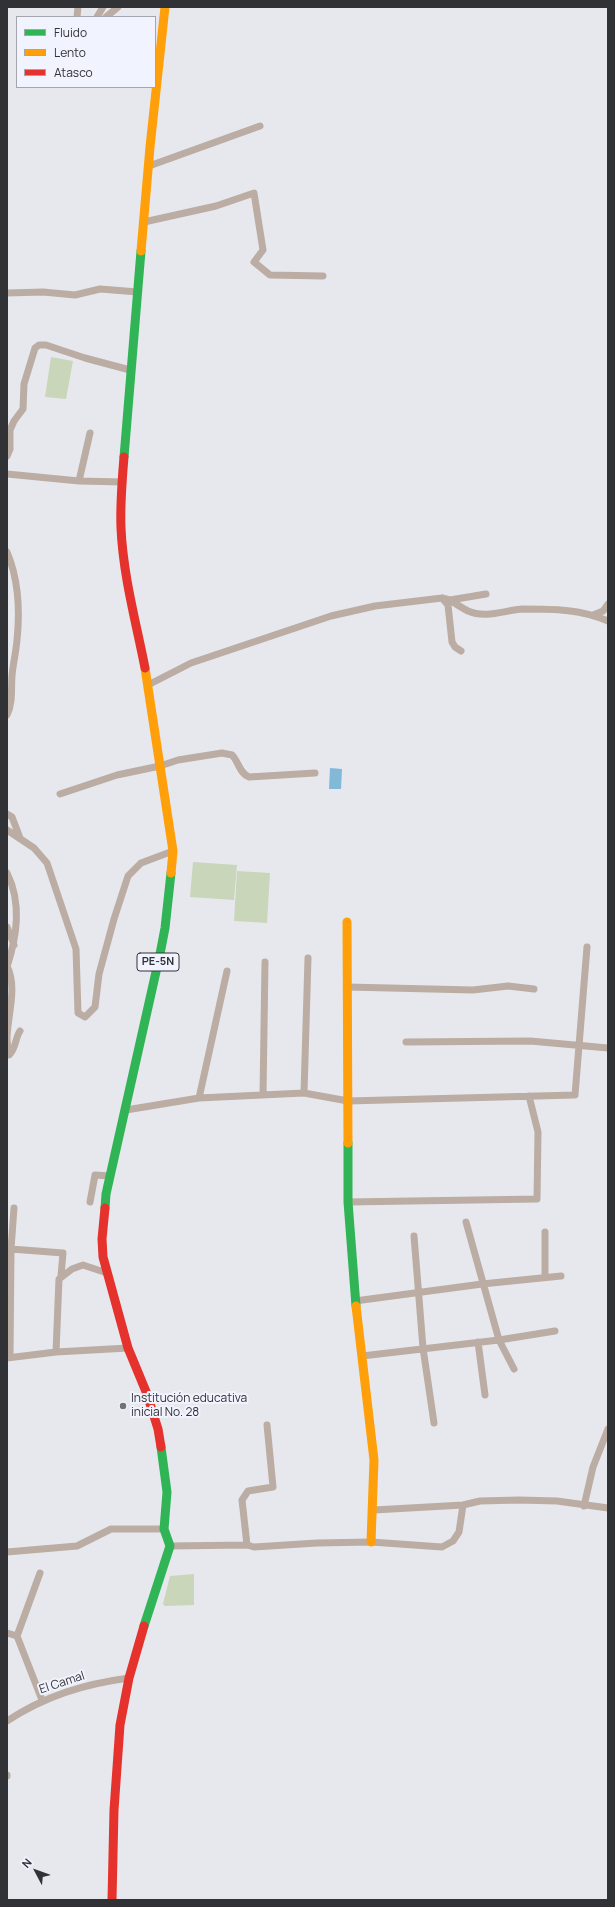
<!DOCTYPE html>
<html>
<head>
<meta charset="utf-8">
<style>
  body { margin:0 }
  #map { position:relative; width:615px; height:1907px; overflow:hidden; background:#e7e8ee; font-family:Manrope,sans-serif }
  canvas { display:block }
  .frame { position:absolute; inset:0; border:8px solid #313236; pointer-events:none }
  .legend { position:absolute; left:16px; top:16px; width:140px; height:72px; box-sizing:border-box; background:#f1f4fe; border:1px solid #a4a6ae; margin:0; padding:5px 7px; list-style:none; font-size:12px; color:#313236 }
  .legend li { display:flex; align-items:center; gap:8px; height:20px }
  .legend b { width:20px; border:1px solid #a4a6ae }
  .north { position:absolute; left:16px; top:1851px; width:40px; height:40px; -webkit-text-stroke:3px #f1f4fe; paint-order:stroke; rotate:311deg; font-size:11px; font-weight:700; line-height:16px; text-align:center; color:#313236 }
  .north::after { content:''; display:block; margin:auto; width:14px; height:18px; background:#313236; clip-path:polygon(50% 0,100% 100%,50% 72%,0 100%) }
</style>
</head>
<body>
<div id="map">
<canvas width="615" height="1907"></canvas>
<div class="frame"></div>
<ul class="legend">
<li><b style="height:5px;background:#30b455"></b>Fluido</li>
<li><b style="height:5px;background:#ff9f0a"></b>Lento</li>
<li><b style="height:5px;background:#e5322d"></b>Atasco</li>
</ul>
<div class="north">N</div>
</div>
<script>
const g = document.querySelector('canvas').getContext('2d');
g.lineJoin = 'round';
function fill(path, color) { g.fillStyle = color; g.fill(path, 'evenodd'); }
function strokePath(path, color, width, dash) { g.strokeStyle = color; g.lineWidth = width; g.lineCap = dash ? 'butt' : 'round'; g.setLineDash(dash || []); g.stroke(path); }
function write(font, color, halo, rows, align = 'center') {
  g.font = font + ' Manrope,sans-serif'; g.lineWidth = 4; g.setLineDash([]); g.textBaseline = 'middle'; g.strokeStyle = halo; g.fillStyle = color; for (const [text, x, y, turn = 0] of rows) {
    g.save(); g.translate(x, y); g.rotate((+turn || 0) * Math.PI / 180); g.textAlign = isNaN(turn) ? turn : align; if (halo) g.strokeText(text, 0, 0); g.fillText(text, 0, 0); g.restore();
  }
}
const green = new Path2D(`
  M 51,357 L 73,361 L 66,399 L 45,397 Z
  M 193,862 L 237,865 L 234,900 L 190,897 Z
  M 237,871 L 270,873 L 267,923 L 234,921 Z
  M 194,1574 L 194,1605 L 165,1606 L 163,1604 L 170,1576 Z`);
const water = new Path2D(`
  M 330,768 L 342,769 L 341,789 L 329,789 Z`);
const street = new Path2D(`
  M 77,17 L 78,7
  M 97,17 L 103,7
  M 106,17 L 118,7
  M 149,166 L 260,126
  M 144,222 L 216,206 L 254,193 L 263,250 L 254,262 L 270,275 L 323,276
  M 7,293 L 43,292 L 75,295 L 100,289 L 138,292
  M 7,456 L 10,449 L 10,430 L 14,421 L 23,409 L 24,384 L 35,348 L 39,345 L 46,345 L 85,358 L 130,370
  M 7,474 L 79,481 L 123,482
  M 79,481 L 90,433
  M 7,552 C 18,578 20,611 17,640 C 16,652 13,664 12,676 C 11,689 13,703 7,715
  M 442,598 L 448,605 L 452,642 L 455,647 L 461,651
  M 450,600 C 456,604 462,608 468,611 C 486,619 505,610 523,609 C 553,609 580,609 608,621
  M 593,615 L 603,611 L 608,604
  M 148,685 L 191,663 L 331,616 L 375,606 L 442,598 L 450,600 L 486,594
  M 60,794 L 117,775 L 160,766 L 178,760 L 222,753 L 232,755 C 239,762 239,773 249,777 L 315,773
  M 7,814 L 12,817 L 20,838
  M 7,830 L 34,848 L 47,863 L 76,949 L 78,1013 L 85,1017 L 95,1007 L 99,974 L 114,919 L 128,876 L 141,863 L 173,851
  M 7,873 C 22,903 17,936 7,967
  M 7,927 L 14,945
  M 7,966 C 18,988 7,1016 7,1040 C 8,1045 7,1050 9,1055 C 16,1049 15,1038 20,1031
  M 347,987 L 473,990 L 508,986 L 534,989
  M 406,1042 L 530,1041 L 608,1048
  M 304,1093 L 308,958
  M 263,1095 L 265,962
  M 199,1098 L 227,971
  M 126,1110 L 199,1098 L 304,1093 L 348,1101 L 575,1095 L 587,947
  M 90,1202 L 95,1175 L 110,1176
  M 348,1202 L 537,1199 L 538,1132 L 529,1096
  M 466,1222 L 499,1340 L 514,1369
  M 414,1236 L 423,1348 L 434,1423
  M 11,1249 L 63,1253 L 61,1276
  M 545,1277 L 545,1232
  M 355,1301 L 482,1284 L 561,1276
  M 478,1342 L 485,1395
  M 56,1352 L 59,1279 L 72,1269 L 83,1265 L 107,1273
  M 362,1356 L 499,1340 L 555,1331
  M 10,1357 L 11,1249 L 14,1208
  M 7,1358 L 56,1352 L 128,1348
  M 584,1506 L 593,1467 L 608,1429
  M 374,1510 L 463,1505
  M 247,1545 L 242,1500 L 248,1491 L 273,1487 L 267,1425
  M 170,1546 L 247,1545 L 254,1547 L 317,1543 L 371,1542 L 442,1547 L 453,1541 L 459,1532 L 463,1505 L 480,1501 L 519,1500 L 557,1501 L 608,1508
  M 7,1552 L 77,1546 L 111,1529 L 164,1529
  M 7,1633 L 17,1636 L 42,1700
  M 17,1636 L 40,1573
  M 7,1721 C 45,1696 84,1684 129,1678
  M 7,1776 L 7,1775`);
const fast = new Path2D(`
  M 124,457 L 141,251
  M 348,1143 L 348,1202 L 356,1306
  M 105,1208 L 106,1194 L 160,954 L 165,928 L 171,873
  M 144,1626 L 170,1546 L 164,1529 L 167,1492 L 161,1447`);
const slow = new Path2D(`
  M 141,251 L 150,147 L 165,7
  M 145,668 L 173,851 L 171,873
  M 347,922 L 348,1143
  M 356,1306 L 374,1460 L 371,1542`);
const jam = new Path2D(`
  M 124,457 C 122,481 120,504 121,528 C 123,575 136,622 145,668
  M 105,1208 L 102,1239 L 103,1257 L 128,1348 L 147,1394 L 158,1429 L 161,1447
  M 112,1900 L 114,1810 L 120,1725 L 129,1678 L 144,1626`);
const markers = [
  [123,1406,4,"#717276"]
];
const shields = [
  [158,962,42]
];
const shieldNames = [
  ["PE-5N",158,962]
];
const poiNames = [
  ["Institución educativa",131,1399],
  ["inicial No. 28",131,1413]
];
const streetNames = [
  ["El Camal",62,1683,-18]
];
fill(green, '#c9d6ba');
fill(water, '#82b8d8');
strokePath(street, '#bbada3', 7);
strokePath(fast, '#30b455', 9);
strokePath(slow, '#ff9f0a', 9);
strokePath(jam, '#e5322d', 9);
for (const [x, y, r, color] of markers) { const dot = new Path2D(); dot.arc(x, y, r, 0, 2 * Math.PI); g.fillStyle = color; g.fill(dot); strokePath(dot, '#f1f4fe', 1.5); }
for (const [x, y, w] of shields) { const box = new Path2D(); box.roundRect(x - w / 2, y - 9, w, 18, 3); g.fillStyle = '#f1f4fe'; g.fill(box); strokePath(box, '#313236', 1); }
write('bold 11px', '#313236', null, shieldNames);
write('12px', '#313236', '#f1f4fe', poiNames, 'left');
write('12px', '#313236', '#f1f4fe', streetNames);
</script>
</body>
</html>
